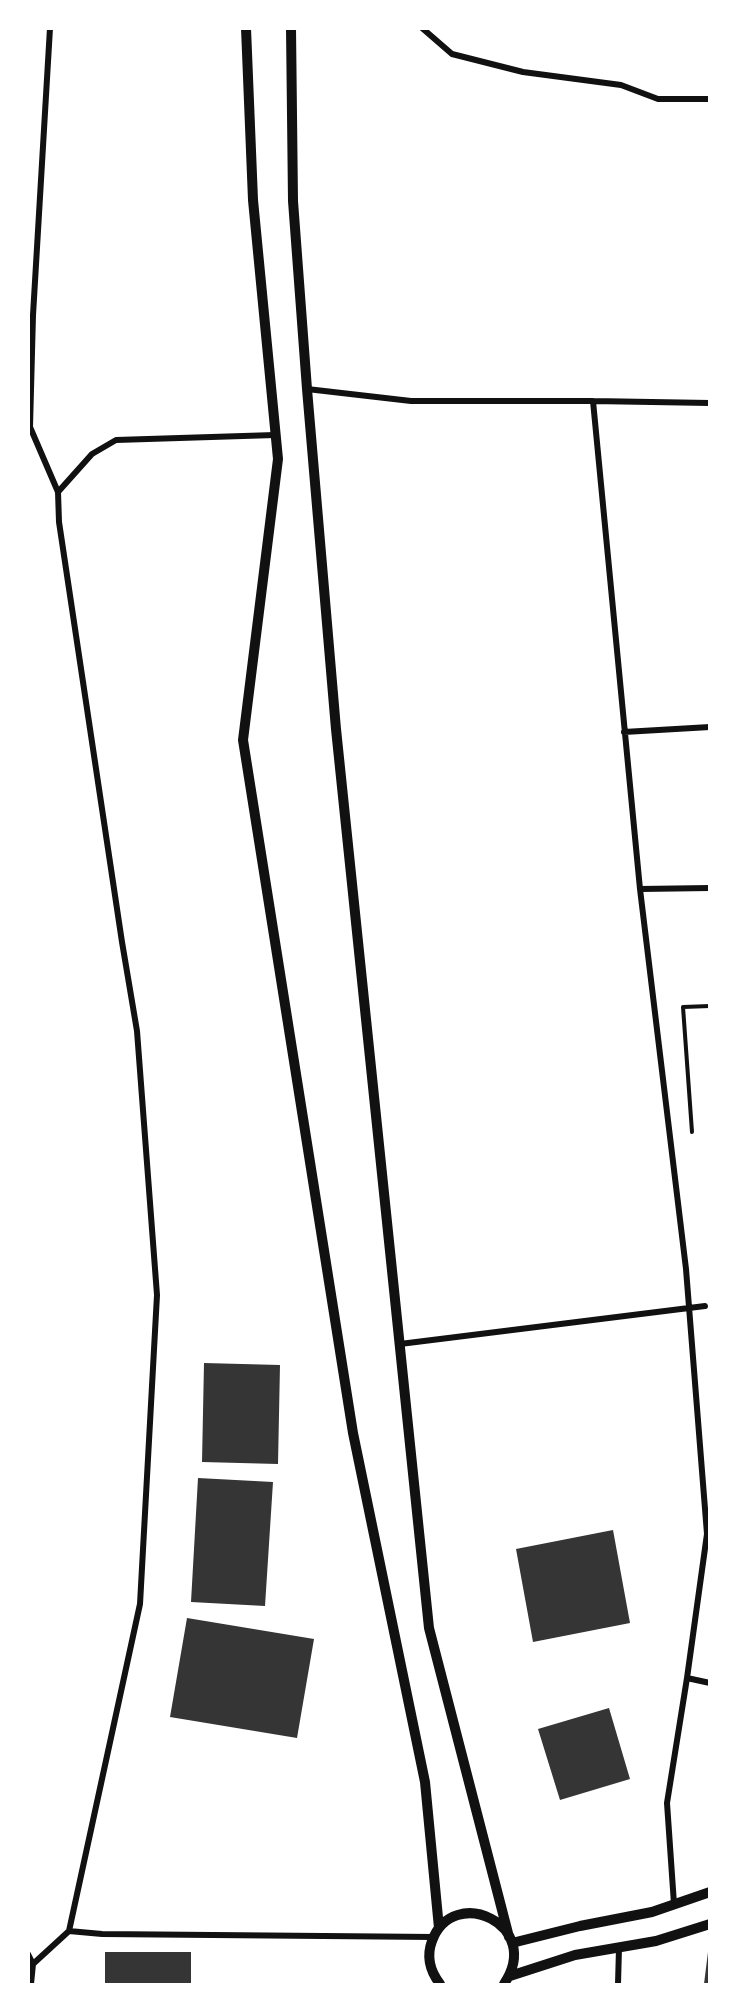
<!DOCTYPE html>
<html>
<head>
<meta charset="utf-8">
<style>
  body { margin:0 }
  #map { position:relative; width:738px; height:2013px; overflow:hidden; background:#fff; font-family:"Asap Condensed",sans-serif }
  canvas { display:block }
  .frame { position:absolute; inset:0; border:30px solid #fff; pointer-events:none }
</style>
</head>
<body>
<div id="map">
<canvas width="738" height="2013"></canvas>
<div class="frame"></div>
</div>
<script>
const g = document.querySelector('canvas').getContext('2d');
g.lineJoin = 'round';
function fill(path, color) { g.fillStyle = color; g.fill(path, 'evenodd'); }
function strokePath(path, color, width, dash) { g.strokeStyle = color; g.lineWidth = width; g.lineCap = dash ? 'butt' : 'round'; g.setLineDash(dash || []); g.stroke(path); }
const building = new Path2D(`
  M 204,1363 L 280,1365 L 278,1464 L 202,1462 Z
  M 198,1478 L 273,1482 L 265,1606 L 191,1602 Z
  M 613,1530 L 630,1623 L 533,1642 L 516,1549 Z
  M 187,1618 L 314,1639 L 297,1738 L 170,1717 Z
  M 609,1708 L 630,1779 L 560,1800 L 538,1729 Z
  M 105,1952 L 191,1952 L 191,1984 L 105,1984 Z
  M 708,1952 L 710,1952 L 710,1984 L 704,1984 Z`);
const path = new Path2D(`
  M 692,1132 L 683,1007 L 710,1006`);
const minor = new Path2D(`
  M 422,28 L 452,54 L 523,72 L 621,85 L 658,99 L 710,99
  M 307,389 L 411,401 L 593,401 L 710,403
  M 593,401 L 640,889 L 686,1269 L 707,1534 L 687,1678 L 667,1803 L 674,1904
  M 58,492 L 92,454 L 116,440 L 275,435
  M 624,732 L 710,727
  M 640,889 L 710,888
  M 400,1344 L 705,1306
  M 687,1678 L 710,1683
  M 69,1931 L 102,1934 L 434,1937
  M 28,1954 L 33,1964 L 31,1984
  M 33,1964 L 69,1931 L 140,1604 L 157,1295 L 137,1031 L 122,942 L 59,522 L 58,492 L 30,427 L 33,315 L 50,28
  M 618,1984 L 619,1948`);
const tertiary = new Path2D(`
  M 246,28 L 253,200 L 278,459 L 243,740 L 353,1433 L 425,1782 L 439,1928
  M 291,28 L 293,201 L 307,389 L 336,729 L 429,1628 L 509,1937
  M 512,1943 L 580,1926 L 652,1912 L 710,1892
  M 510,1976 L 575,1955 L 656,1941 L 710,1924
  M 440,1984 C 430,1971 426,1957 432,1941 C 453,1883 544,1925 504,1984`);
fill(building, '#353535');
strokePath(path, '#111', 4);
strokePath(minor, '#111', 6);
strokePath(tertiary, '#111', 10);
</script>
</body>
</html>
